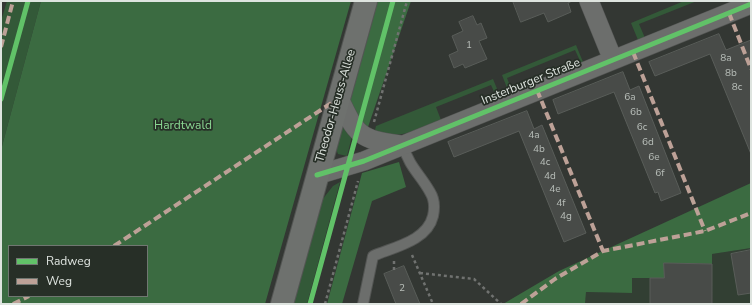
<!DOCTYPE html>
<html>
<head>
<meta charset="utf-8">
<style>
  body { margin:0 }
  #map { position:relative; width:752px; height:305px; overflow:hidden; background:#333733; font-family:"Nunito Sans",sans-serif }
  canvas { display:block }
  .frame { position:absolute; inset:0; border:2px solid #dee4df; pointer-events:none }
  .legend { position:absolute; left:8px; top:245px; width:140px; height:52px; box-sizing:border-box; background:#272f27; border:1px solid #707771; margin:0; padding:5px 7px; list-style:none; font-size:12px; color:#dee4df }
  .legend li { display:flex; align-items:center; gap:8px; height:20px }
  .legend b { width:20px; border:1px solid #707771 }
</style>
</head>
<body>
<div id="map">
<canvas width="752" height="305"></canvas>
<div class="frame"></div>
<ul class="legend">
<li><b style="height:5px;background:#61c268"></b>Radweg</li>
<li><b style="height:5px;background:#bda197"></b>Weg</li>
</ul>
</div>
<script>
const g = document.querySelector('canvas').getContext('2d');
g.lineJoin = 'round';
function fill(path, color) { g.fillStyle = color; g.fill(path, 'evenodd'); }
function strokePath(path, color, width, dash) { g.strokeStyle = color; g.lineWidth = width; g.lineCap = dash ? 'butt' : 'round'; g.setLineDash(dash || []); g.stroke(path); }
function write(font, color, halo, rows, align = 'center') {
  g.font = font + ' "Nunito Sans",sans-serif'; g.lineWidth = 3.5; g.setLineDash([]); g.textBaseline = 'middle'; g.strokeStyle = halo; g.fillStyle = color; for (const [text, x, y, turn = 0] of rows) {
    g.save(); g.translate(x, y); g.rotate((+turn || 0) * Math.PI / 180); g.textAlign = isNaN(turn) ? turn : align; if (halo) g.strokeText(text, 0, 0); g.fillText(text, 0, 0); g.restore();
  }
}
const built = new Path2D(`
  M 751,248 L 751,304 L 713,304 L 712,286 L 712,304 L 585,304 L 586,292 L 632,293 L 632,278 L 664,278 L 664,263 L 712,264 L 712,254 Z`);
const green = new Path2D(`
  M 7,1 L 41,1 L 1,150 L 1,21 Z
  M 684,1 L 697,1 L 639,24 L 645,38 L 638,40 L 631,23 Z
  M 576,45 L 583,62 L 581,63 L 575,50 L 507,78 L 512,91 L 509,93 L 502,75 Z
  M 493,79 L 500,96 L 497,98 L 491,85 L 436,107 L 441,120 C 413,131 404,138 374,134 L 376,126 Z
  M 342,123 L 352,136 L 347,156 L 338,154 L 336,149 Z
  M 340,182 L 307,304 L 292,304 L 322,200 L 333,186 Z`);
const forest = new Path2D(`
  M 41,1 L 351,1 L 265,304 L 1,304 L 1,150 ZM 9,246 L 147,246 L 147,296 L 9,296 Z
  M 375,1 L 411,1 L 367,130 L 349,102 Z
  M 399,162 L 406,187 L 372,201 L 342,304 L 327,304 L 362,173 Z
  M 751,183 L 751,248 L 712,254 L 712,264 L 664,263 L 664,278 L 632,278 L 632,293 L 586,292 L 585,304 L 503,304 L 559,271 Z`);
const building = new Path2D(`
  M 513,1 L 572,1 L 568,3 L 571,12 L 548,22 L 544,13 L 521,22 Z
  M 473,16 L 477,25 L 481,23 L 487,38 L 479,41 L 487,59 L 465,68 L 463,64 L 454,68 L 449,55 L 458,51 L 452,36 L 463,31 L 459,22 Z
  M 719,34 L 726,50 L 751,40 L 751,154 L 710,54 L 655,76 L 649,62 Z
  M 623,72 L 630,90 L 639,86 L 681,193 L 661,201 L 658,192 L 655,193 L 614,92 L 558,114 L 553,100 Z
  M 527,111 L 534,129 L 542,125 L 586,233 L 564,242 L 519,131 L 454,157 L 448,142 Z
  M 751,250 L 751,293 L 738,295 L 731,254 Z
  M 664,263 L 712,264 L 712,304 L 650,304 L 650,278 L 664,278 Z
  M 404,266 L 420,304 L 396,304 L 384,274 Z`);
const path = new Path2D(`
  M 374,122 L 407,1
  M 412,255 L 433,304
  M 394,270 L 394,261
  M 420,273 L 474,279 L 501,304
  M 325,304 L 358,181`);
const service = new Path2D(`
  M 363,304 L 373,256 C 394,247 427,241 433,216 C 435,207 435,200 430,192 C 420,174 409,167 403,145`);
const minor = new Path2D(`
  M 589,1 L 613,60
  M 339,98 C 356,135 360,140 401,145
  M 317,175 L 364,161 L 751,4`);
const secondary = new Path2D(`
  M 282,304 L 366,1`);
const quiet = new Path2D(`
  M 729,13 L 751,69
  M 1,47 L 13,1
  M 633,52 L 705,231
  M 537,90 L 603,251
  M 114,246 L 339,98
  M 13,304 L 29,296
  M 521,304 L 555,279 L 603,251 L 705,231 L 751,213`);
const cycleway = new Path2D(`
  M 1,99 L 28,1
  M 317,175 L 364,161 L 751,4
  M 310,304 L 393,1`);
const numberNames = [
  ["1",469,46],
  ["8a",726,59],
  ["8b",731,74],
  ["8c",737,88],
  ["6a",630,98],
  ["6b",636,113],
  ["6c",642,128],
  ["4a",534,136],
  ["6d",648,143],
  ["4b",539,150],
  ["6e",654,158],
  ["4c",545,163],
  ["6f",660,174],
  ["4d",550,177],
  ["4e",555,190],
  ["4f",561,204],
  ["4g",566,217],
  ["2",402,289]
];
const streetNames = [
  ["Insterburger Straße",531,82,-22],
  ["Theodor-Heuss-Allee",336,106,-74]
];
const parkNames = [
  ["Hardtwald",183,126]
];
fill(built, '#323f33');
fill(green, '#335938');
fill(forest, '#3b6b41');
fill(building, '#484b48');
strokePath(building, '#595d59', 1);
strokePath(service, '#535553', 12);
strokePath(minor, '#535553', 20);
strokePath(secondary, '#535553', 24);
strokePath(path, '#707270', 2.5, [3, 3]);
strokePath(service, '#6c6e6c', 10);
strokePath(minor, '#6c6e6c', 19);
strokePath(secondary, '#6e716e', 22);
strokePath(quiet, '#bda197', 4, [8, 4]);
strokePath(cycleway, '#61c268', 5);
write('10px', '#b8beb9', null, numberNames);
write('12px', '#dee4df', '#272f27', streetNames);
write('12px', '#8ad892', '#272f27', parkNames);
</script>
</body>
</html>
